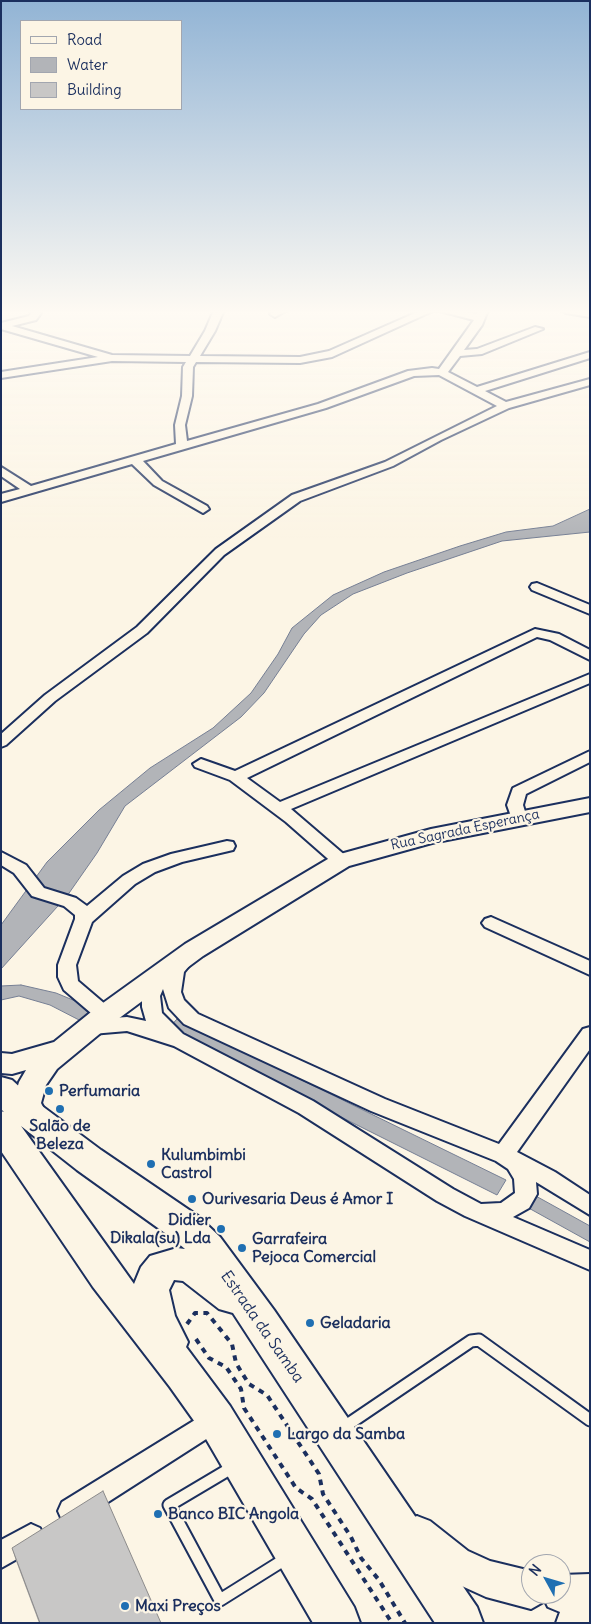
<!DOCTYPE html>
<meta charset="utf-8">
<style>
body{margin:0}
#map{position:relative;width:591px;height:1624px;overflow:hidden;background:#fcf5e5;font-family:Delius,sans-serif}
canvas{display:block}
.frame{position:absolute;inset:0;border:2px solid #1b2f5e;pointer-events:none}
.legend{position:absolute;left:20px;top:20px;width:162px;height:90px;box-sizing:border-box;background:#fcf5e5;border:1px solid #a2a6af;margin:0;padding:6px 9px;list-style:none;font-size:15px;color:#1b2f5e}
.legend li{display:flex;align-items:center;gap:10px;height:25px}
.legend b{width:25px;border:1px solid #a2a6af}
.north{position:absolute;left:521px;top:1554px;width:50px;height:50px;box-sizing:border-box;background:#fcf5e5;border:1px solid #a2a6af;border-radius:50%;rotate:309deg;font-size:14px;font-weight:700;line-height:20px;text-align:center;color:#1b2f5e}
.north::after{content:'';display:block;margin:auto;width:18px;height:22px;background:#1f6fb2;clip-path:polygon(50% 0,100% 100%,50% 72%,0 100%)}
</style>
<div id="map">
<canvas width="591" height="1624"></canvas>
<div class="frame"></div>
<ul class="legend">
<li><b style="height:6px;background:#fcf5e5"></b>Road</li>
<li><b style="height:14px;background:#b2b4b8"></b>Water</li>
<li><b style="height:14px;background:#c8c7c6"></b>Building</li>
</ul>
<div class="north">N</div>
</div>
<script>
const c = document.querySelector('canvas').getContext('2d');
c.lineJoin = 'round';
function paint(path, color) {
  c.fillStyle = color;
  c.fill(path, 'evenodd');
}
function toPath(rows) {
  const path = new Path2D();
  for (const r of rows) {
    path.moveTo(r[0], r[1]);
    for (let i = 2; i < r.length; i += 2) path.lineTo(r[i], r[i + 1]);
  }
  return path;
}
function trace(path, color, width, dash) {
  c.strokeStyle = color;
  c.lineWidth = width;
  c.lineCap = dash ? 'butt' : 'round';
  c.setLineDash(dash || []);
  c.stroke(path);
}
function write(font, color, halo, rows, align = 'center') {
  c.font = font + ' Delius,sans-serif';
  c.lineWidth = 4.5;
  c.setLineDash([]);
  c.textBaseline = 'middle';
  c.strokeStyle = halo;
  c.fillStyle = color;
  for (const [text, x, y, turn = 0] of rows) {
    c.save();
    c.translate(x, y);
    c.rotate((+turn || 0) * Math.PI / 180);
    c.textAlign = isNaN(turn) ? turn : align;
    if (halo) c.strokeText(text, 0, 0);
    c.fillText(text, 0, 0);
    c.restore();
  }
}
const water = toPath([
 [590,509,590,532,502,541,407,573,353,594,321,615,304,634,264,693,241,717,125,806,97,853,67,896,1,969,1,925,47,862,99,810,150,768,213,728,251,693,278,654,292,628,333,595,384,572,460,546,506,532,553,526,590,509],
 [21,985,56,993,97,1010,83,1022,50,1005,19,996,1,1000,1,986,21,985],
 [177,1019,506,1180,497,1195,167,1030,177,1019],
 [534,1195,590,1226,590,1242,525,1206,534,1195]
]);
paint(water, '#b2b4b8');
trace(water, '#767f94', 1);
const lane = toPath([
 [344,1427,471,1341,479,1340,590,1420],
 [233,1467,169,1505,220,1600,287,1558]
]);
const street = toPath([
 [29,310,39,310,41,313,36,320,12,326,112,355,190,356,205,331,214,310,224,310,215,331,200,356,300,357,329,351,422,310,435,310,332,357,300,363,196,362,193,367,192,396,185,425,187,441,318,404,408,371,432,368,439,369,474,320,436,310,456,310,477,314,478,310,488,310,482,325,464,350,477,349,535,327,543,329,482,354,460,356,448,372,477,387,590,352,590,358,485,391,506,402,590,379,590,385,509,408,441,440,393,466,300,501,224,555,147,633,55,701,6,745,1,747,1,734,45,695,137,627,216,549,292,495,385,462,497,406,439,375,414,376,326,408,143,461,162,481,207,506,209,509,203,513,154,485,132,464,1,502,1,494,20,489,1,476,1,467,31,486,176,444,175,425,182,396,183,367,186,362,112,361,1,378,1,372,98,357,1,329,1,323,29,316,31,313,29,310],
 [275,310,287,310,275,317,270,314,275,310],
 [561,310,590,311,590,317,566,313,561,310],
 [537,583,590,605,590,614,532,590,530,587,532,584,537,583],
 [535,629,559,634,590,650,590,660,550,640,537,637,247,778,280,802,590,674,590,683,291,809,347,857,349,861,347,865,335,865,286,822,230,780,195,767,193,764,201,759,235,771,535,629],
 [590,751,590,762,526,794,523,805,527,818,525,822,513,822,507,805,513,788,590,751],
 [227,841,233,842,235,846,233,850,182,862,155,872,135,884,92,922,76,965,78,981,112,1010,115,1015,113,1018,127,1017,146,1021,142,1007,142,996,148,979,156,970,167,969,178,956,184,955,190,956,193,961,184,972,181,992,184,1000,198,1014,385,1099,499,1144,583,1029,590,1027,590,1049,517,1152,555,1172,590,1195,590,1215,536,1182,537,1194,529,1208,513,1217,590,1250,590,1270,465,1216,437,1201,299,1113,174,1046,127,1031,92,1034,85,1032,82,1027,85,1022,98,1019,64,990,58,977,58,965,75,919,75,915,64,906,32,896,14,873,1,865,1,852,26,865,44,888,76,898,87,906,123,876,143,864,171,854,227,841],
 [163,989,169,1008,184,1024,371,1111,496,1161,508,1169,514,1179,515,1193,501,1203,481,1204,453,1189,313,1101,183,1034,162,1013,160,996,163,989],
 [491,917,590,961,590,975,485,927,482,923,485,919,491,917],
 [216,1407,225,1411,228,1419,225,1427,80,1520,71,1524,62,1520,58,1511,62,1502,216,1407],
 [31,1524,40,1528,44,1537,40,1546,1,1568,1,1540,31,1524]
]);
const secondary = toPath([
 [590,798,590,812,432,843,349,866,203,956,114,1022,57,1069,46,1085,41,1103,49,1119,45,1127,35,1130,25,1127,13,1103,19,1082,26,1070,12,1074,1,1073,1,1053,12,1054,54,1042,96,1008,185,944,333,856,431,829,590,798],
 [417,1516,430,1521,468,1551,490,1561,531,1571,531,1594,561,1594,561,1575,590,1574,590,1623,556,1623,560,1612,548,1607,545,1601,531,1609,486,1597,442,1577,404,1547,399,1534,404,1521,417,1516]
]);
const primary = toPath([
 [1,1077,12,1080,34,1100,101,1150,198,1216,220,1237,274,1310,477,1607,483,1623,435,1623,233,1313,219,1309,183,1281,174,1280,169,1290,175,1316,188,1342,186,1347,230,1406,354,1607,360,1623,313,1623,202,1432,170,1387,93,1287,1,1151,1,1111,4,1112,1,1109,1,1077],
 [21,1126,77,1170,172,1238,185,1249,177,1248,150,1256,141,1267,134,1284,21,1126]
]);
trace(lane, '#1b2f5e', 15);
trace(street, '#1b2f5e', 4);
trace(secondary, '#1b2f5e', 4);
trace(primary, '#1b2f5e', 4);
trace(toPath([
 [187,1324,195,1313,207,1313,232,1344,236,1363,242,1373,249,1384,267,1395,319,1474,323,1494,351,1537,361,1558,379,1580,405,1623],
 [196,1339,209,1358,226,1367,241,1389,244,1408,296,1488,312,1499,392,1623]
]), '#1b2f5e', 4, [5.5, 5.5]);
trace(lane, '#fcf5e5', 11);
paint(street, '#fcf5e5');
paint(secondary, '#fcf5e5');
paint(primary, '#fcf5e5');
paint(toPath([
 [12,1548,161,1623,39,1623,16,1561]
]), '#acabaa');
const building = toPath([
 [103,1491,161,1623,40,1623,12,1548,103,1491]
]);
paint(building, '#c8c7c6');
trace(building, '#8c8b8b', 1);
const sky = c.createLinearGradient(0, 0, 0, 538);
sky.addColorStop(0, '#92b4d5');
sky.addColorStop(0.58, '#fefaf3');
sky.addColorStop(1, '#fefaf300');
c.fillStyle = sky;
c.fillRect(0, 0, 591, 538);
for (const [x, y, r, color] of [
 [49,1091,5,"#1f6fb2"],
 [60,1109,5,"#1f6fb2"],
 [151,1164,5,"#1f6fb2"],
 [192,1199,5,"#1f6fb2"],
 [221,1229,5,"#1f6fb2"],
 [242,1248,5,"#1f6fb2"],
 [310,1323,5,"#1f6fb2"],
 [277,1434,5,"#1f6fb2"],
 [158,1514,5,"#1f6fb2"],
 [125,1606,5,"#1f6fb2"]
]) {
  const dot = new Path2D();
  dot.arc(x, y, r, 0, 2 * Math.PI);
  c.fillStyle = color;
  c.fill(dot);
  trace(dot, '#fcf5e5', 2);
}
write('14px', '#1b2f5e', '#fcf5e5', [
 ["Rua Sagrada Esperança",465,830,-12]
]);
write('bold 16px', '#1b2f5e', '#fcf5e5', [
 ["Perfumaria",59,1091],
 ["Salão de",60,1126,"center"],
 ["Beleza",60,1144,"center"],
 ["Kulumbimbi",161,1155],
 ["Castrol",161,1173],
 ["Ourivesaria Deus é Amor I",202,1199],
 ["Didier",211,1220,"right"],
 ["Dikala(su) Lda",211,1238,"right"],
 ["Garrafeira",252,1239],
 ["Pejoca Comercial",252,1257],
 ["Geladaria",320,1323],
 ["Largo da Samba",287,1434],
 ["Banco BIC Angola",168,1514],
 ["Maxi Preços",135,1606]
], 'left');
write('16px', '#1b2f5e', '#fcf5e5', [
 ["Estrada da Samba",262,1327,55]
]);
</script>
